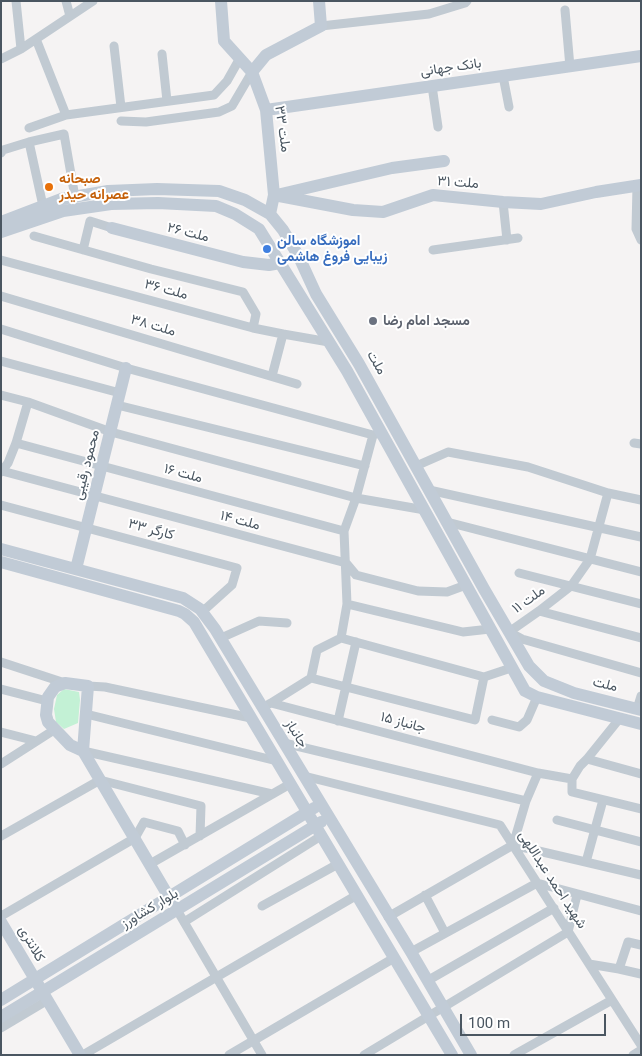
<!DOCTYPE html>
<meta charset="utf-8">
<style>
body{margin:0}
#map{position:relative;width:642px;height:1056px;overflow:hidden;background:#f5f3f3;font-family:Roboto,sans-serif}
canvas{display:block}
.frame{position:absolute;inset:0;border:2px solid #4a5661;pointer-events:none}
.scale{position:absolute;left:460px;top:1014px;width:146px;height:22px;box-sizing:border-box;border:2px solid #4a5661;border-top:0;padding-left:6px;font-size:15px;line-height:18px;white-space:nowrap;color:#4a5661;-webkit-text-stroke:4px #fff;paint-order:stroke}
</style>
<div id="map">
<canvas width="642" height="1056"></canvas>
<div class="frame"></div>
<div class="scale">100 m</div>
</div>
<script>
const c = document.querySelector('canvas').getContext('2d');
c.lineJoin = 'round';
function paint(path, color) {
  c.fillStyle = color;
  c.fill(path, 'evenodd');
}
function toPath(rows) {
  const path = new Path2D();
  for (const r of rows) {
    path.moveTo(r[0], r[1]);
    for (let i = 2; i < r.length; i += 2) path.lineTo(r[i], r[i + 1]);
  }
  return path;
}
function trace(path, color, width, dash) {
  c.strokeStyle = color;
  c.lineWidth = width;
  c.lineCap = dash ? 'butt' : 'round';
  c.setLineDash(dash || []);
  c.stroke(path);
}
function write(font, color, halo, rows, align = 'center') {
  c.font = font + ' Roboto,Vazirmatn,sans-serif';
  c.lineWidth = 4;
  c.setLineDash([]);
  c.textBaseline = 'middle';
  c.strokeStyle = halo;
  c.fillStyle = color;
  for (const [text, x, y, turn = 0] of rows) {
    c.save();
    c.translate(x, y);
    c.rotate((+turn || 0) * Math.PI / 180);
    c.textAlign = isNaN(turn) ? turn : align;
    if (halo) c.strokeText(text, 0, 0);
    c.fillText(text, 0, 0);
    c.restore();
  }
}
paint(toPath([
 [64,689,79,692,80,700,78,723,64,729,56,722,54,709,57,695]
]), '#c3f1d5');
trace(toPath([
 [16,1,21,49],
 [66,1,70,16],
 [565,10,570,67],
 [321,26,429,14,465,3,467,1],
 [36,39,66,115],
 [114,46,121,107],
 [162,54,167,101],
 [1,59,21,49,93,1],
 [503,76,509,107],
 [432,86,438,127],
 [121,121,146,122,219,112,232,106,252,72],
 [29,128,66,115,214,95,227,81,240,58],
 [29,142,43,206],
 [1,153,3,150,29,142,64,134,75,197],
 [637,186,636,229,641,240],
 [503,202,507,240],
 [34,236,151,269,243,292,256,314,253,328],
 [83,250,90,221,112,228],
 [433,250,518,238],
 [1,260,253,328,283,334,272,376],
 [1,296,297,384],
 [1,329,126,368,373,435],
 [283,334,329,342],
 [1,361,120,393],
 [1,395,28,402,111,432,356,498,425,510],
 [117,405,365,466],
 [16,443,344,531],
 [634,443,641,444],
 [416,466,448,452,528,467,608,493,641,500],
 [2,471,346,563,356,575,418,591,447,592,466,585],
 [1,472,8,463,16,443,28,402],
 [429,490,641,537],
 [608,493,590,559,571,586,539,611,509,632,522,639,641,673],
 [1,505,237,568,232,585,202,612],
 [447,522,641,572],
 [519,573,641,604],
 [347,604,463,632,490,629],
 [539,611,641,638],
 [221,638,259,621,287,623],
 [341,638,484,677,511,668],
 [1,662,65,683],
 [311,678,475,720,484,677],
 [88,686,105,687,251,718],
 [1,689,47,701],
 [271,703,311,678,317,650,341,638,347,604,344,531,356,498,373,435,377,434],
 [269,704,271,703,538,773],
 [637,709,641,696],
 [86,714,277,761],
 [492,720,519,727,527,720,537,697],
 [338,721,356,642],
 [1,732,36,741],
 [284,743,526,801],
 [83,751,272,794],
 [587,759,641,774],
 [1,764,54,730],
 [304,776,500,825,641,1045],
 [572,779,572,792,641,809],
 [557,820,641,842],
 [1,836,100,780,201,806,200,836],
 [513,845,526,801,538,773,572,779,580,766,587,759,620,718],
 [513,845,641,875],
 [586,862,603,800],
 [150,864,290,784],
 [425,895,445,933],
 [262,906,338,864],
 [177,910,262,1055],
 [1,916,135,838,144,822,178,831,185,845],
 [388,917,513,845],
 [184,922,321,836],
 [411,952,537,883,641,911],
 [589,964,619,969,628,942,641,945],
 [619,969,641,974],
 [427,981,554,908],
 [1,1028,48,1000],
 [83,1055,357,895],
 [229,1055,394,958],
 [364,1055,568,932,577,895],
 [514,1055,612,1000],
 [633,1055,641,1050]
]), '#c1cad2', 9);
trace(toPath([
 [221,1,224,41,252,72,266,110,274,195,270,214],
 [252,72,266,55,321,26,319,1],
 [266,110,641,56],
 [281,194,392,168,444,161],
 [274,195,353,210,383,212,433,195,503,202,541,204,596,192,641,185],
 [1,222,61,199,108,191,157,189,219,191,245,200,270,214,283,230,299,257,316,294,359,364,484,589,529,666,544,681,574,693,641,710],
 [112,228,243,262,269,265,280,263],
 [1,232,63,211,111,204,158,203,216,206,235,214,259,229,347,371,525,691,537,697,641,724],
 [1,549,183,598,200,609,215,629,411,952,471,1055],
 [1,562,179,611,185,614,194,622,452,1055],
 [76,569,126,368],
 [65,683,88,686,83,751,70,745,48,722,46,715,48,697,55,687,65,683],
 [83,751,173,904],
 [1,922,80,1055],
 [1,1000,314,808],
 [1,1017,321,822]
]), '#c1cbd6', 12);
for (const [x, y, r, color] of [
 [49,187,5,"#e8710a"],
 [267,249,5,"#3f7fe0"],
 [373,321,5,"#6b7280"]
]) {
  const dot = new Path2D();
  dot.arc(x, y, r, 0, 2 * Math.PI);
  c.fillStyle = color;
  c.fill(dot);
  trace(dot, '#fff', 2);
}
write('14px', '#4a5661', '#fff', [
 ["بانک جهانی",451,68,-8],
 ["ملت ۳۳",282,129,82],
 ["ملت ۳۱",458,183,4],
 ["ملت ۲۶",188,233,14],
 ["ملت ۳۶",166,290,15],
 ["ملت ۳۸",153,326,16],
 ["ملت",376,363,60],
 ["محمود رقیبی",87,465,-76],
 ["ملت ۱۶",183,474,15],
 ["ملت ۱۴",240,521,15],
 ["کارگر ۳۳",151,530,15],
 ["ملت ۱۱",529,600,-36],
 ["ملت",605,685,14],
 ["جانباز ۱۵",403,723,15],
 ["جانباز",296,734,58],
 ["شهید احمد عبداللهی",552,880,57],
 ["بلوار کشاورز",150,909,-31],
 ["کلانتری",31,944,60]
]);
write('bold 14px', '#c56008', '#fff', [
 ["صبحانه",59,179],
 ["عصرانه حیدر",59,195]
], 'left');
write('bold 14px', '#366cbe', '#fff', [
 ["اموزشگاه سالن",277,241],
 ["زیبایی فروغ هاشمی",277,257]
], 'left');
write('bold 14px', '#5b616d', '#fff', [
 ["مسجد امام رضا",383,321]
], 'left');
</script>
